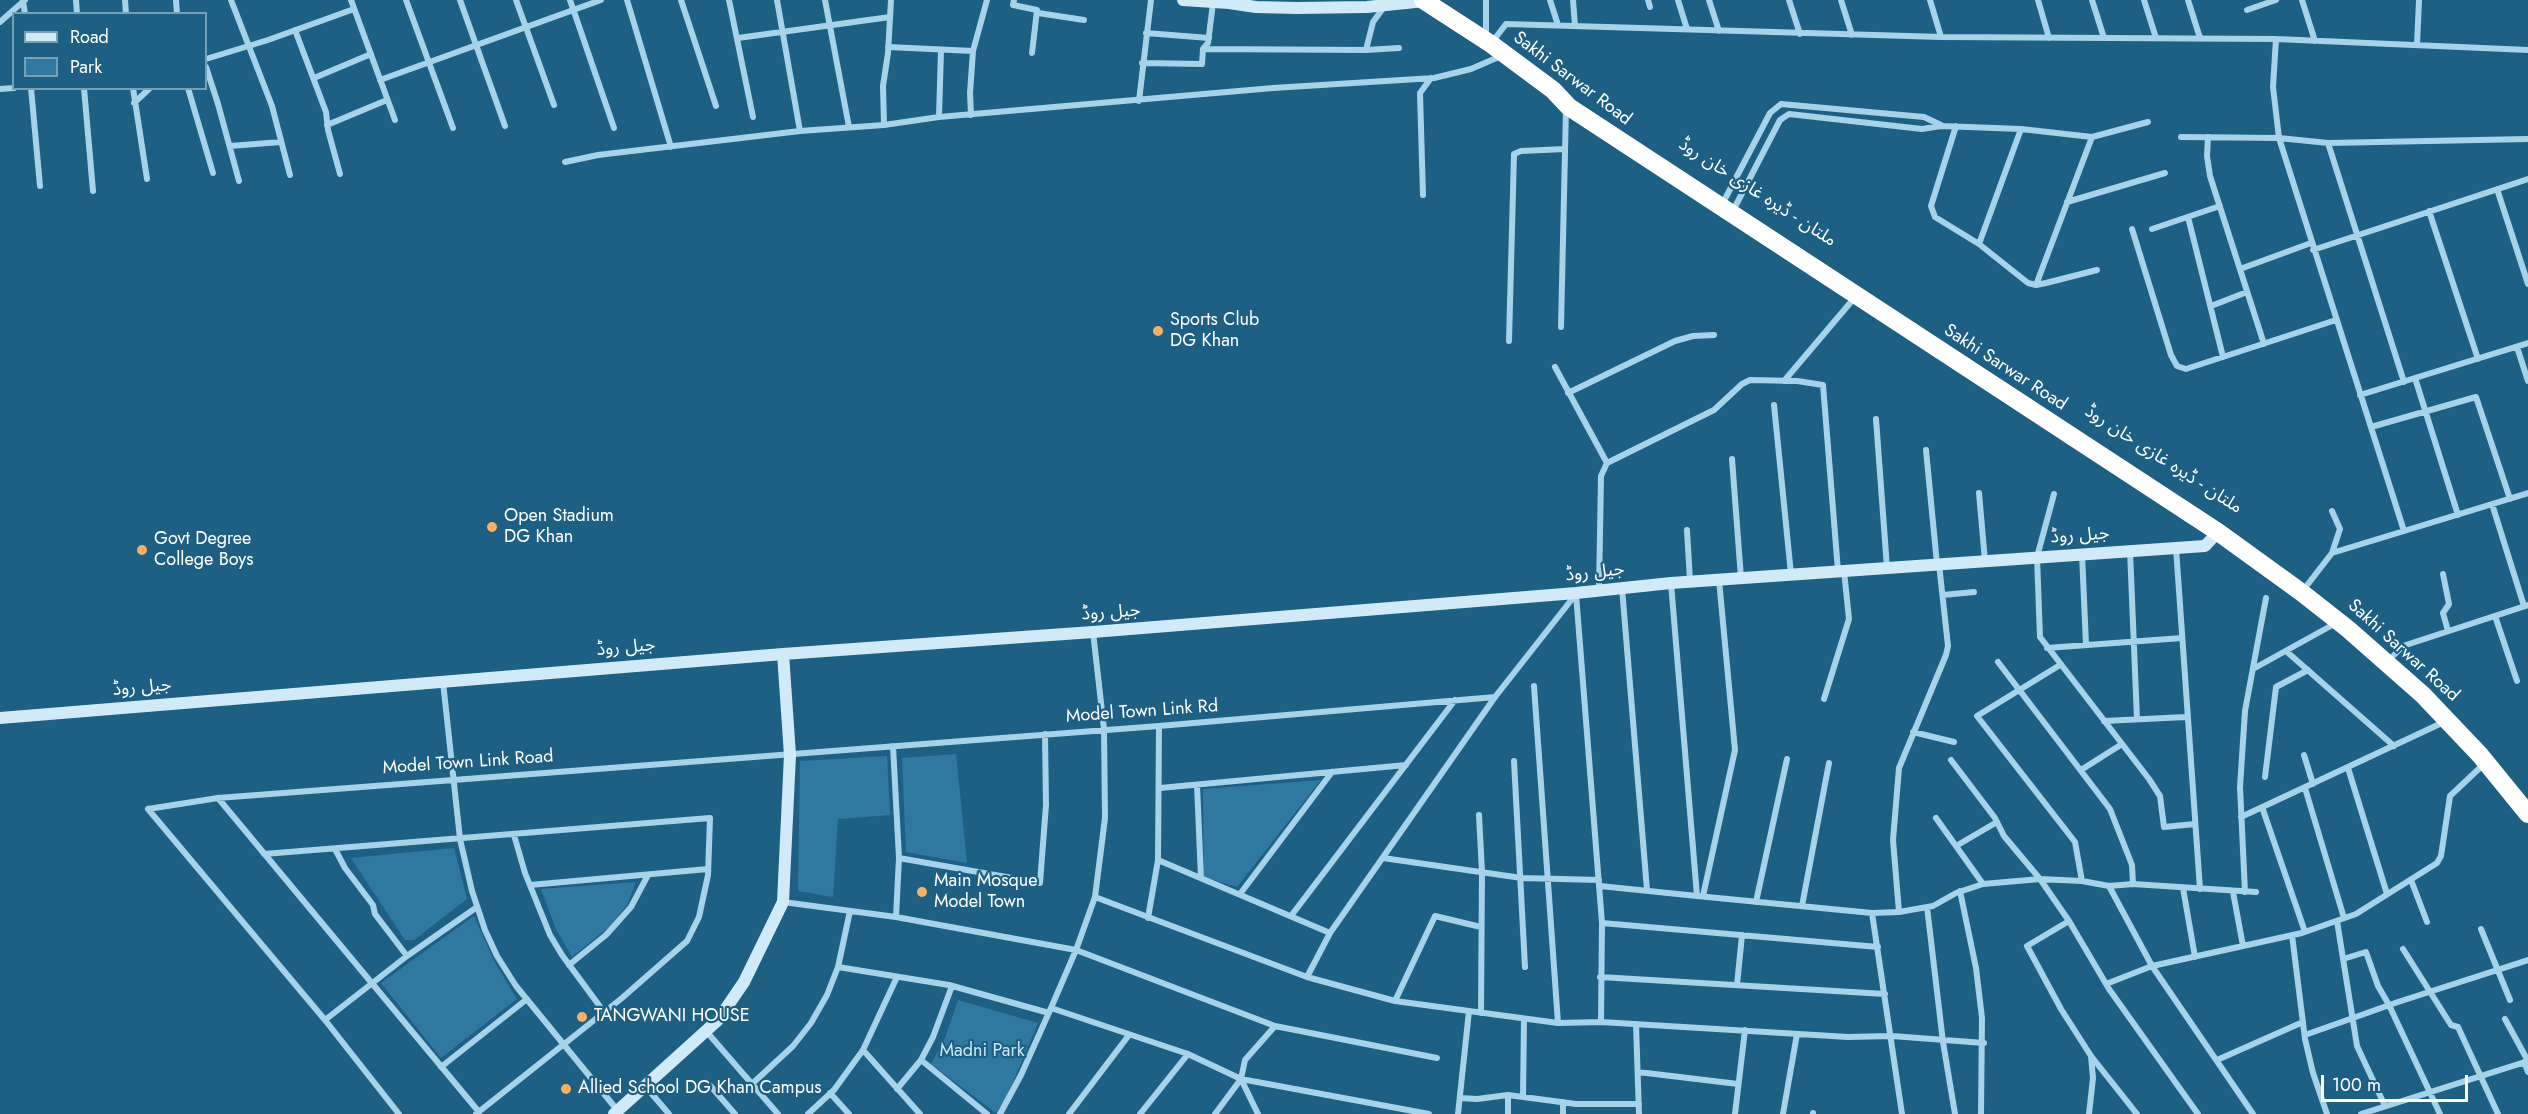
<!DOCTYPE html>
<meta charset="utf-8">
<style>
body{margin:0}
#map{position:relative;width:2528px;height:1114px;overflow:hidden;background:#1e6084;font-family:Jost,sans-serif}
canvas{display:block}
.legend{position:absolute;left:12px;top:12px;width:195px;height:78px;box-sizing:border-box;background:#1e6084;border:2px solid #78a0b5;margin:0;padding:8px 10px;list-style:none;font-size:18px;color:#fff}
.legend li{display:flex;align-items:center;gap:12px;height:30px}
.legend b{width:30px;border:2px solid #78a0b5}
.scale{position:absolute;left:2321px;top:1075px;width:147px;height:27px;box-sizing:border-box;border:3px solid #fff;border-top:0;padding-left:8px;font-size:18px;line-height:21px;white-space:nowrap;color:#fff;-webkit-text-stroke:4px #1e6084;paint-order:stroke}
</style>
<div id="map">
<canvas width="2528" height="1114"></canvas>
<ul class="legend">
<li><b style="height:8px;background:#d1eaf8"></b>Road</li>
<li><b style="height:16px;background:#2f79a1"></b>Park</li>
</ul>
<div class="scale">100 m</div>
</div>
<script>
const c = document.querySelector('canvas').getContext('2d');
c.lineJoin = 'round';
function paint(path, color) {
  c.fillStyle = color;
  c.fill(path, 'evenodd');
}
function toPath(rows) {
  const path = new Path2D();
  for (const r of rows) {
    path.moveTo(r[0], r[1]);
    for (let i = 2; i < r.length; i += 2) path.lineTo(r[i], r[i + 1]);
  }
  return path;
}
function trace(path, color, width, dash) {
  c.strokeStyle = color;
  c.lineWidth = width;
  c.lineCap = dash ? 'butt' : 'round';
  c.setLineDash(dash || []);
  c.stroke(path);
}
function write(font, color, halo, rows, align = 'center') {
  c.font = font + ' Jost,"Noto Sans Arabic",sans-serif';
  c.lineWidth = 4.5;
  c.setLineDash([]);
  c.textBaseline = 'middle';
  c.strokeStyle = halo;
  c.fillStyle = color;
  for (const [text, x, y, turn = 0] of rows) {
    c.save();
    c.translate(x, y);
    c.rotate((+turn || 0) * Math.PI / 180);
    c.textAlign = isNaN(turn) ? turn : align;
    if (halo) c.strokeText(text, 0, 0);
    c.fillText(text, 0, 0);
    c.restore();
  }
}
paint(toPath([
 [956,754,967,863,906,852,902,758],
 [887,756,890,815,838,819,833,897,798,891,800,761],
 [1321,780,1237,887,1204,877,1203,789],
 [454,848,467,899,414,940,405,940,351,858],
 [636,882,627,905,609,927,572,957,556,929,541,889],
 [474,916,494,961,517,999,441,1058,381,983],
 [958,1000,1038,1023,1007,1096,996,1113,931,1064,945,1038]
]), '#2f79a1');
trace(toPath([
 [76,0,77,14],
 [125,0,126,14],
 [176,0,177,14],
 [231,0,272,106,290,175],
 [351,0,395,120],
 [406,0,453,128],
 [460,0,505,126],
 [516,0,554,105],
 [570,0,614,128],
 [627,0,671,147],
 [681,0,716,106],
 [729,0,753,117],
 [777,0,800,131],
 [825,0,849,127],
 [1014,0,1013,5,1037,10,1032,53],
 [1486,0,1486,37],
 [1550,0,1558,25],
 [1573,0,1575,26],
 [1648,0,1650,7],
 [1678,0,1687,29],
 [1709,0,1719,31],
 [1789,0,1800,34],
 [1841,0,1852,35],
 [1930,0,1941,37],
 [2038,0,2049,38],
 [2092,0,2104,38],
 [2144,0,2156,38],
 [2188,0,2200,38],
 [2302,0,2315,41],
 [23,1,25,14],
 [2247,10,2276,0],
 [1038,13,1084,20],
 [0,22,25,0],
 [295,30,326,112,328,130,340,174],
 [1146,33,1209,38],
 [738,38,890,17],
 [2276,39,2273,87,2279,138,2404,531],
 [1493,41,1506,24,1941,37,2276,39,2528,50],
 [2417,45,2419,0],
 [888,47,973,51],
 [1203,49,1366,50,1399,48],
 [1366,50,1373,22,1384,7],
 [206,59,268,40,354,9],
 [1142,63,1202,64,1203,49,1208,43,1213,3],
 [206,67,218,104,239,181],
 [314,78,371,54],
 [380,80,601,0],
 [31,88,40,186],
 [84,88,93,191],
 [133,88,147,179],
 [188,88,213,173],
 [0,89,14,88],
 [1139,101,1151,0],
 [134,103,150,88],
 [971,115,970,93,973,51,987,0],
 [939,117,941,50],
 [327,125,387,100],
 [884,125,883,86,888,53,891,0],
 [1956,126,1931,206,1935,217,1979,244,2028,283,2036,285,2046,283,2097,270],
 [2181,137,2279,138,2328,143,2528,139],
 [2208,137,2207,156,2210,176,2264,344],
 [2328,143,2404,382],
 [230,146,281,142],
 [565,162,598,155,800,131,884,125,939,117,1273,88,1434,78,1471,69,1501,56],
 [2497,189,2528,284],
 [1423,195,1420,93,1431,78],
 [1726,197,1770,113,1781,104,1924,117,1941,125],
 [2067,202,2165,173],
 [1736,205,1780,120,1789,114,1922,129,1941,126,2021,129,2092,137,2148,122],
 [2429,211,2478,359],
 [2188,217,2223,357],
 [2132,229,2171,355,2177,366,2186,369,2336,320],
 [2152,229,2220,206],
 [1979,244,2021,129],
 [2313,250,2528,179],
 [2240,269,2311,243],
 [2036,285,2092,137],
 [2211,306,2247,292],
 [1561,327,1566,108],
 [1509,341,1514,154,1521,151,1565,149],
 [2517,347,2528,381],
 [1555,367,1607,463],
 [2415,378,2458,515],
 [1784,381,1856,296],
 [1568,393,1675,341,1693,336,1714,335],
 [2360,395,2528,343],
 [1774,405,1791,574],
 [1876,419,1887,568],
 [2371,427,2476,397,2510,499],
 [1926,450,1937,564],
 [1732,459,1741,578],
 [1979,493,1985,561],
 [2054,494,2037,557,2040,637,2149,779,2160,796,2164,827,2195,824],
 [2492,504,2524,606],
 [1687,530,1690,581],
 [2176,548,2200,889],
 [2130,551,2137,719],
 [2332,553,2528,493],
 [2082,554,2086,645],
 [2443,574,2449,604,2443,613,2448,631],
 [1671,583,1697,896,1872,913,1899,912,1933,906,1956,893,1983,884,2040,879,2082,881,2109,886,2133,884,2256,892],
 [2308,584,2332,553,2340,529,2332,511],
 [1622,588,1647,890],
 [1599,590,1601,476,1607,463,1714,410,1742,384,1750,380,1797,381,1823,385,1838,571],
 [1576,594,1602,923,1601,1022],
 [1943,595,1974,592],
 [2495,616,2517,681],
 [2047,648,2182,638],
 [2286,651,2394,746],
 [2394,655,2403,646,2528,605],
 [1998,662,2110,809,2132,865,2133,884],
 [2060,665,1977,716,2075,842,2082,881],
 [2253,669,2336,623],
 [443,682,460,839,472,891,485,930,497,956,516,986,618,1111],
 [1534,686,1558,1023],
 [1824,699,1849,619,1844,571],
 [2104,721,2186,717],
 [1913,732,1954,742],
 [893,746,899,858,896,917],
 [2304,755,2313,784],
 [1951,760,1995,818,2004,836,2040,879,2069,921,2109,989,2198,1114],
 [1514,761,1525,967],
 [2348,768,2387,894],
 [2081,770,2122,744],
 [2265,777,2276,687,2308,670],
 [1197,785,1201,878],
 [1160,788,1406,765],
 [2305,788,2344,918],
 [218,798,479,1112],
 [2262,807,2305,932],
 [148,809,218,798,1159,726,1495,697],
 [148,809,325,1020,399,1114],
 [1479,815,1482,872,1481,1013],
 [2241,817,2444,722],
 [1936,818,1983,884],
 [514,835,525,873,550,935,562,955,604,1012],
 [1956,846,1997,822],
 [335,849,345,868,373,905,375,914,407,956],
 [264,854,710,818,708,875,699,917,687,941,622,998,476,1114],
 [899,858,1040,883,1046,805,1045,734],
 [1383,858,1522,878,1599,880],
 [1158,860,1330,933],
 [2411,880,2427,922],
 [530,885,708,869],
 [1600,886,1697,896],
 [2109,886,2152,966,2253,1114],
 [2183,888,2195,957],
 [1960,891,1976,968,1982,1018,1981,1114],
 [2233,892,2243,946],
 [2245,892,2240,787,2245,711,2266,598],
 [1240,894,1332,772],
 [1703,896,1735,750,1719,580],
 [1095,897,1307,977,1330,933,1495,697,1576,594],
 [783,902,896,917,1076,950,1275,1026,1245,1060,1241,1079,1258,1114],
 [1756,902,1787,759],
 [1802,906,1829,763],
 [1927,907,1943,1042,1955,1114],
 [1899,912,1893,840,1899,768,1946,655,1948,646,1939,564],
 [1872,913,1902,1114],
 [1291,916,1455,700],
 [1148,918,1158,860,1159,726],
 [2069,921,2027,946,2061,1009,2091,1056,2137,1114],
 [2337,921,2357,1046,2385,1106],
 [1602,923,1878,947],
 [2481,929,2510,1000],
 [2292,935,2305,1039,2313,1073,2327,1114],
 [2403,949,2451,1025,2458,1027,2498,1114],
 [2343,959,2366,952,2378,986,2389,1005,2440,1114],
 [569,965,606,935,631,907,648,875],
 [838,967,949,985,1049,1013],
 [1307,977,1395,1001,1558,1023,1601,1022,1848,1037,1892,1036,1984,1043],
 [1600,977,1885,994],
 [2106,984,2152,966,2302,933,2356,914,2437,863,2441,856,2450,796,2485,763],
 [1737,985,1742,935],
 [1395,1001,1435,916,1481,927],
 [1051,1008,1188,1054,1241,1079,1429,1114],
 [2505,1019,2528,1061],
 [325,1020,407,956,477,907],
 [1636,1024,1639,1114],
 [1275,1026,1437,1058],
 [706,1031,778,1114],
 [2305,1035,2398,1002,2528,960],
 [863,1050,920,1114],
 [921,1060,987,1114],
 [2217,1060,2303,1022],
 [2524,1062,2528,1072],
 [441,1067,527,999],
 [1638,1072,1738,1084],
 [707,1082,735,1114],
 [752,1084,793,1046,811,1023,827,995,838,967,850,911],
 [645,1086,669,1114],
 [897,1089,921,1060,933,1037,952,986],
 [830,1093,849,1114],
 [1508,1095,1508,1114],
 [1523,1097,1524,1019],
 [1460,1098,1477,1099,1508,1095,1576,1104,1639,1104],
 [808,1114,834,1090,863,1050,897,977],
 [1000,1114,1021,1075,1051,1008,1076,950,1095,897,1105,818,1104,729,1093,632],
 [1069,1114,1129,1035],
 [1140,1114,1188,1054],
 [1215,1114,1241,1079],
 [1458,1114,1469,1011],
 [1563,1114,1563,1102],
 [1735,1114,1745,1030],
 [1783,1114,1797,1034],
 [1813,1114,1813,1113],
 [2089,1114,2093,1078,2091,1056],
 [2361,1114,2528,1061]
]), '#a6d2ea', 6);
trace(toPath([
 [1183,0,1229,3,1256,7,1297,8,1367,7,1425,1],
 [0,718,783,654,1093,632,1576,593,1671,583,2205,546,2218,532],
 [614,1114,718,1020,744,982,783,902,790,755,783,654]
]), '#d1eaf8', 12);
trace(toPath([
 [1423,0,1491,44,1553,90,1569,107,2218,532,2301,592,2348,629,2423,695,2480,755,2528,814]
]), '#fff', 18);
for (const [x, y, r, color] of [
 [1158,331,6,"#f8b065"],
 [492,527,6,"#f8b065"],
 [142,550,6,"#f8b065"],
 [922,892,6,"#f8b065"],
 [582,1017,6,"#f8b065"],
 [566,1089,6,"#f8b065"]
]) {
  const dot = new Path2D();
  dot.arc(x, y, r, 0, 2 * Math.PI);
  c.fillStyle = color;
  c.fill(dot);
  trace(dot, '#1e6084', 2);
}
write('18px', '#fff', '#1e6084', [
 ["Sakhi Sarwar Road",1572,79,37],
 ["ملتان - ڈیرہ غازی خان روڈ",1757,193,33],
 ["Sakhi Sarwar Road",2005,368,33],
 ["ملتان - ڈیرہ غازی خان روڈ",2163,460,33],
 ["جیل روڈ",2080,536,-4],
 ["جیل روڈ",1595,573,-6],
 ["جیل روڈ",1111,613,-4],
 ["جیل روڈ",626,648,-5],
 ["Sakhi Sarwar Road",2403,651,42],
 ["جیل روڈ",142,688,-5],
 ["Model Town Link Rd",1142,712,-4],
 ["Model Town Link Road",468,763,-4]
]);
write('18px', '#fff', '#1e6084', [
 ["Sports Club",1170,321],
 ["DG Khan",1170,342],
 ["Open Stadium",504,517],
 ["DG Khan",504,538],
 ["Govt Degree",154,540],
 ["College Boys",154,561],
 ["Main Mosque",934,882],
 ["Model Town",934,903],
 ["TANGWANI HOUSE",594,1017],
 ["Allied School DG Khan Campus",578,1089]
], 'left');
write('18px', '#cbe8f7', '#1e6084', [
 ["Madni Park",982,1052]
]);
</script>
